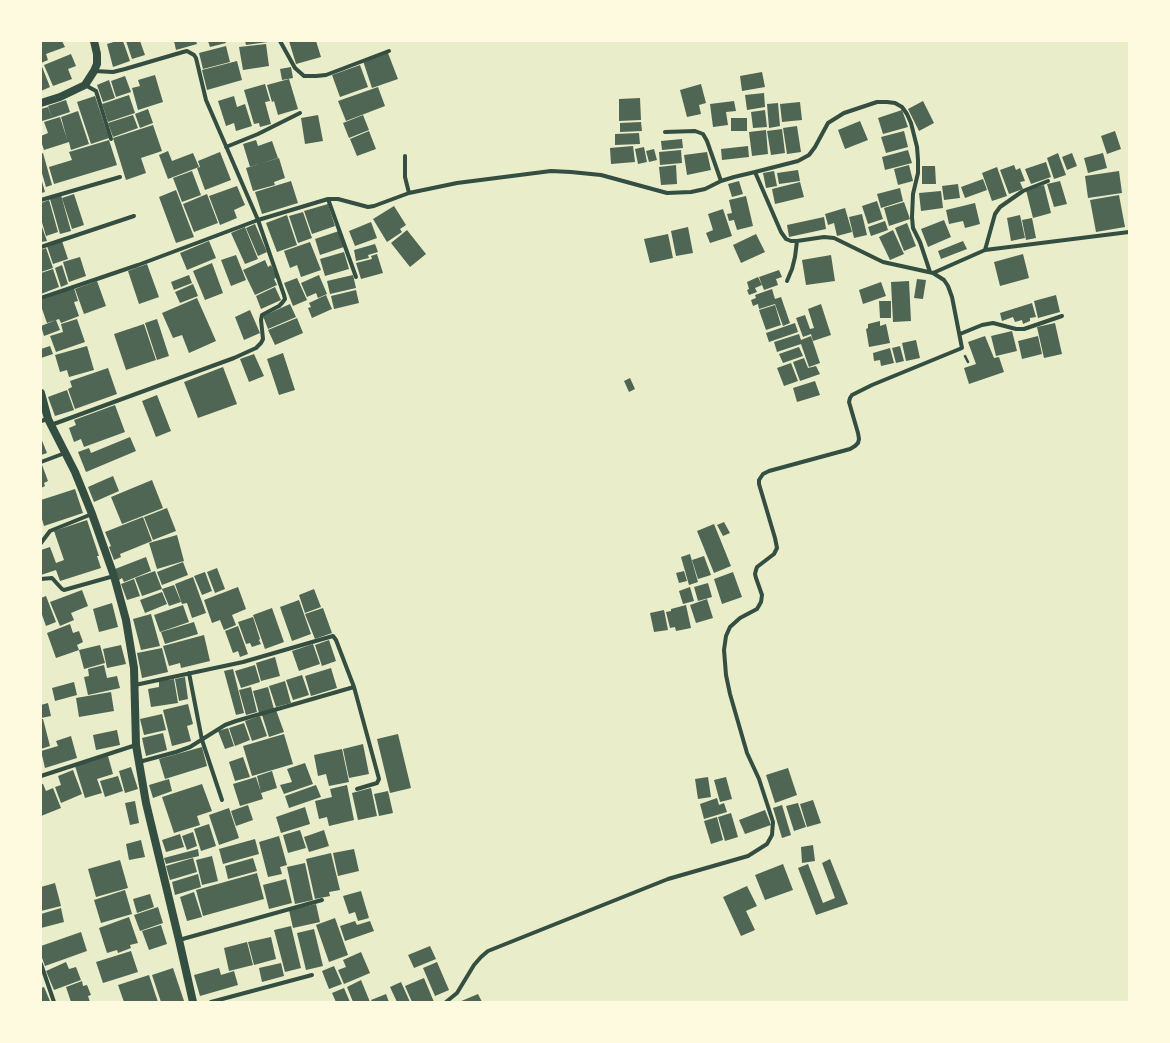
<!DOCTYPE html>
<style>
body{margin:0}
#map{position:relative;width:1170px;height:1043px;overflow:hidden;background:#e9edc9;font-family:Commissioner,sans-serif}
canvas{display:block}
.frame{position:absolute;inset:0;border:42px solid #fefae0;pointer-events:none}
</style>
<div id="map">
<canvas width="1170" height="1043"></canvas>
<div class="frame"></div>
</div>
<script>
const c = document.querySelector('canvas').getContext('2d');
c.lineJoin = 'round';
function paint(path, color) {
  c.fillStyle = color;
  c.fill(path, 'evenodd');
}
function toPath(rows) {
  const path = new Path2D();
  for (const r of rows) {
    path.moveTo(r[0], r[1]);
    for (let i = 2; i < r.length; i += 2) path.lineTo(r[i], r[i + 1]);
  }
  return path;
}
function trace(path, color, width, dash) {
  c.strokeStyle = color;
  c.lineWidth = width;
  c.lineCap = dash ? 'butt' : 'round';
  c.setLineDash(dash || []);
  c.stroke(path);
}
paint(toPath([
 [41,41,62,41,65,47,46,54,48,60,41,63],
 [117,41,123,41,130,61,113,67,107,44],
 [126,41,140,41,145,55,132,59],
 [174,41,196,41,197,44,176,50],
 [208,41,225,41,226,43,210,47],
 [245,41,268,41,268,42,246,45],
 [289,41,316,41,321,57,296,64],
 [266,44,269,66,243,70,239,47],
 [226,46,230,62,203,69,199,53],
 [388,53,398,79,372,88,363,61],
 [71,54,76,66,68,69,72,79,53,86,44,65],
 [237,61,242,80,207,90,202,70],
 [41,64,50,87,41,91],
 [360,65,368,87,340,97,332,75],
 [291,67,293,78,282,80,280,69],
 [762,72,765,87,742,91,740,76],
 [155,75,163,102,138,110,132,88,140,86,138,80],
 [125,76,131,92,116,97,111,81],
 [289,79,298,109,278,115,274,101,272,102,267,85],
 [109,80,115,98,103,102,97,85],
 [265,84,270,101,265,102,271,124,260,127,259,123,254,124,244,90],
 [701,84,706,103,699,105,701,114,687,117,680,90],
 [378,87,385,106,346,121,338,101],
 [764,93,765,107,747,110,745,95],
 [129,95,135,113,108,122,102,104],
 [95,96,109,138,91,144,77,102],
 [234,96,237,107,245,104,252,126,236,131,234,123,226,126,218,101],
 [640,98,641,120,619,121,619,99],
 [66,100,70,112,52,118,48,106],
 [734,101,736,111,726,112,728,125,713,127,710,104],
 [923,101,934,123,919,131,908,109],
 [800,102,802,120,782,122,780,104],
 [778,103,780,126,769,128,767,104],
 [48,107,52,118,42,121,41,117,41,109],
 [148,109,153,123,140,128,135,114],
 [765,110,767,127,753,128,751,112],
 [902,110,908,127,883,134,878,118],
 [78,111,89,144,71,150,69,142,44,150,41,141,41,136,48,133,44,122,60,117,67,139,61,117],
 [133,115,138,128,113,137,108,123],
 [318,115,323,141,305,144,301,118],
 [363,115,369,130,349,138,343,123],
 [731,118,747,118,747,131,731,131],
 [860,121,868,140,845,149,838,130],
 [641,122,642,131,620,132,620,123],
 [153,125,162,151,141,158,146,173,126,180,113,138],
 [797,126,801,152,787,154,783,128],
 [782,129,785,153,771,155,767,131],
 [766,130,768,154,752,156,749,132],
 [369,131,376,149,357,156,350,139],
 [904,131,908,147,886,153,881,137],
 [1115,131,1121,149,1107,154,1101,136],
 [639,133,640,144,615,145,615,134],
 [682,139,683,148,662,150,661,141],
 [109,140,117,165,54,184,49,167,72,160,69,152],
 [256,140,258,146,272,141,278,158,250,167,243,144],
 [633,146,635,162,611,164,610,148],
 [748,146,749,157,722,160,721,149],
 [644,147,647,162,638,164,635,149],
 [654,149,657,160,649,162,646,151],
 [681,150,682,163,660,165,659,152],
 [908,150,912,163,885,170,882,157],
 [168,151,172,161,193,153,199,167,168,179,159,155],
 [220,152,231,180,205,190,197,168,200,167,198,161],
 [707,152,711,170,687,175,684,155],
 [43,153,52,185,46,187,41,170,41,154],
 [1058,153,1066,175,1054,179,1047,158],
 [1072,153,1077,166,1067,170,1062,157],
 [1103,153,1107,168,1088,173,1084,158],
 [279,158,285,178,274,182,275,185,253,191,246,168],
 [1046,162,1051,177,1031,184,1025,169],
 [676,165,677,184,661,185,659,167],
 [909,165,913,181,898,185,894,169],
 [1014,165,1016,170,1020,168,1025,181,1020,182,1023,189,1009,194,1000,170],
 [922,166,935,166,936,184,922,184],
 [997,167,1007,196,992,201,982,173],
 [798,170,800,181,779,184,777,173],
 [192,171,201,195,182,202,173,178],
 [774,171,777,186,766,188,763,173],
 [1119,171,1122,193,1088,198,1085,176],
 [41,178,45,192,41,193],
 [983,179,987,190,965,198,961,187],
 [291,181,298,203,262,214,255,192],
 [739,181,743,194,732,197,728,184],
 [1060,181,1067,204,1054,207,1047,184],
 [800,182,804,197,775,204,772,189],
 [958,184,960,198,944,200,942,186],
 [1044,185,1051,213,1033,218,1026,190],
 [237,186,245,205,234,210,237,218,220,225,209,196],
 [900,188,903,201,881,208,877,194],
 [176,190,194,237,176,243,159,197],
 [941,191,943,208,921,211,919,193],
 [74,194,84,225,72,229,62,198],
 [207,194,218,223,194,232,183,204],
 [61,195,71,231,60,234,50,199],
 [1119,195,1125,227,1096,232,1090,200],
 [746,196,753,226,737,230,734,220,729,221,727,214,732,213,729,200],
 [49,200,58,232,46,236,41,219,41,203],
 [877,201,883,219,868,224,862,206],
 [904,202,910,219,889,226,884,208],
 [975,203,980,224,965,228,963,221,949,224,946,210],
 [328,204,335,226,312,234,304,211],
 [394,206,406,225,400,229,402,232,387,242,373,219],
 [845,208,852,232,837,236,834,223,828,225,825,214],
 [723,209,732,236,710,243,706,233,713,230,708,214],
 [303,212,312,238,298,243,289,216],
 [862,214,867,235,854,238,849,217],
 [287,215,297,245,277,252,266,223],
 [1020,215,1025,238,1011,241,1007,218],
 [824,217,826,229,789,237,787,225],
 [1032,218,1036,238,1026,240,1022,220],
 [944,220,951,237,928,247,921,229],
 [885,221,888,230,871,236,868,227],
 [371,222,377,238,355,246,349,231],
 [907,223,916,246,904,251,895,228],
 [41,224,47,241,41,242],
 [255,224,267,252,258,256,246,228],
 [245,227,258,259,245,264,231,233],
 [688,227,693,253,676,256,671,231],
 [407,230,426,254,410,267,391,243],
 [893,230,904,254,890,260,879,237],
 [339,231,344,247,320,255,315,239],
 [668,234,673,258,650,263,644,239],
 [756,234,765,252,741,263,733,245],
 [62,241,68,259,53,264,47,246],
 [209,241,216,258,187,270,180,253],
 [963,241,967,249,941,259,938,251],
 [310,242,321,270,301,277,297,265,290,268,284,251],
 [375,244,378,252,368,255,369,258,356,261,354,250],
 [46,248,53,268,41,272,41,250],
 [344,252,349,269,325,276,320,259],
 [377,254,383,273,361,279,356,263,372,259,371,256],
 [1023,254,1029,278,1000,286,994,262],
 [236,255,246,280,231,286,221,260],
 [831,255,835,281,806,285,802,260],
 [80,257,86,276,69,282,63,262],
 [265,260,268,267,271,265,277,277,274,279,277,285,255,295,243,270],
 [212,263,223,293,205,300,193,271],
 [147,264,159,297,139,304,128,271],
 [62,265,68,284,61,287,55,268],
 [53,269,59,287,41,294,41,273],
 [779,270,782,277,776,279,778,285,764,290,759,277],
 [189,275,192,283,174,290,171,282],
 [319,275,327,294,318,298,316,293,307,297,301,283],
 [353,275,356,288,330,294,327,281],
 [758,277,762,285,755,288,757,292,749,295,747,290,749,289,747,282],
 [297,278,307,300,293,306,284,283],
 [917,279,926,280,923,299,914,298],
 [97,281,106,306,84,314,75,289],
 [909,281,911,321,893,322,891,282],
 [881,282,886,296,863,304,859,290],
 [193,284,198,296,180,303,175,292],
 [275,287,281,300,261,309,256,296],
 [74,288,78,301,74,302,79,316,61,323,59,319,47,323,41,306,41,300],
 [772,289,775,299,781,297,790,323,783,326,775,304,759,309,758,304,753,306,751,300,756,298,755,295],
 [356,290,359,303,334,309,331,296],
 [326,295,332,309,312,318,308,308,311,307,309,303],
 [1056,295,1060,312,1038,318,1034,301],
 [197,298,216,341,189,353,182,335,173,338,162,313],
 [879,301,891,301,891,318,880,318],
 [1032,303,1036,317,1030,318,1030,321,1023,324,1022,320,1015,322,1013,317,1002,321,1000,313],
 [290,304,296,317,268,329,263,316],
 [821,304,831,335,813,341,811,334,803,337,796,318,805,315,810,329,814,328,808,309],
 [775,305,781,325,766,330,759,310],
 [250,310,260,333,244,340,235,317],
 [297,318,303,333,275,345,268,330],
 [77,319,85,342,56,352,50,336,63,332,61,324],
 [157,319,169,356,157,360,145,323],
 [56,320,60,330,44,336,41,326],
 [880,321,880,326,886,324,890,343,869,347,866,329,868,328,868,324],
 [795,323,798,332,769,342,766,333],
 [1055,323,1062,354,1044,358,1037,327],
 [144,324,156,360,126,370,114,334],
 [1012,331,1017,351,996,356,991,336],
 [799,334,801,340,811,336,820,363,809,367,801,344,777,352,774,342],
 [985,336,994,358,999,357,1004,372,969,384,964,368,976,364,968,342],
 [1038,336,1042,354,1022,359,1018,341],
 [916,340,920,358,906,361,902,343],
 [50,346,53,354,41,358,41,349],
 [87,346,94,370,69,377,67,370,60,372,55,355],
 [900,346,904,361,896,363,892,348],
 [799,347,803,356,783,363,779,354],
 [890,348,894,363,881,366,880,360,874,361,873,353],
 [283,353,295,390,279,395,267,359],
 [254,354,264,376,249,382,240,359],
 [804,358,808,368,816,366,820,374,800,381,793,362],
 [791,363,798,381,784,386,777,368],
 [223,367,237,404,198,418,184,382],
 [108,368,117,394,75,409,68,389,72,387,70,381],
 [630,378,635,389,629,392,624,381],
 [815,381,820,395,797,402,793,388],
 [67,390,74,410,55,416,48,397],
 [157,395,171,431,156,437,142,401],
 [115,405,125,432,84,447,81,439,74,442,69,428,76,425,74,420],
 [130,437,136,451,86,472,78,452,89,448,91,453],
 [41,438,47,453,41,455],
 [41,462,48,481,44,483,45,486,41,488],
 [113,476,119,491,94,502,88,487],
 [152,480,163,508,122,524,111,497],
 [75,489,83,513,44,526,41,516,41,500],
 [167,508,176,531,153,540,144,517],
 [143,517,152,541,120,554,121,557,114,560,109,547,111,546,105,532],
 [87,520,99,556,97,556,101,568,60,581,56,570,41,575,41,550,50,547,56,563,64,560,54,531],
 [724,522,730,533,723,536,717,525],
 [714,524,731,566,714,573,697,531],
 [177,535,184,561,157,569,149,543],
 [690,554,698,582,689,585,681,557],
 [704,556,711,575,698,579,692,560],
 [146,557,151,571,124,582,122,578,119,580,115,569],
 [183,562,188,575,162,585,157,572],
 [217,568,225,589,215,593,207,572],
 [155,571,162,589,142,596,135,578],
 [684,571,687,581,679,583,676,573],
 [205,572,212,591,202,595,194,576],
 [733,572,742,597,722,604,714,579],
 [193,577,206,613,192,618,187,603,182,604,175,584],
 [134,579,140,596,127,600,121,584],
 [708,583,712,597,698,601,694,587],
 [174,585,181,602,169,606,162,589],
 [238,587,246,609,232,615,236,625,224,630,220,620,212,623,204,600],
 [690,587,694,601,683,604,679,591],
 [314,589,321,607,305,613,299,595],
 [82,590,88,606,71,613,74,620,60,626,50,602],
 [162,592,167,604,145,613,140,600],
 [46,596,56,622,46,626,41,612,41,598],
 [707,599,713,618,696,623,690,605],
 [299,600,311,634,292,641,280,607],
 [112,603,118,627,99,632,93,609],
 [183,605,189,622,160,632,154,615],
 [686,605,691,628,676,631,675,627,670,628,666,612,671,611,671,609],
 [272,608,284,642,265,649,253,615],
 [323,608,332,633,315,639,305,614],
 [664,610,668,630,654,632,650,613],
 [151,614,160,646,141,650,133,619],
 [253,617,260,639,259,640,261,644,252,647,250,643,246,644,238,622],
 [194,622,198,634,165,644,161,632],
 [70,624,73,633,79,631,83,642,77,645,79,650,56,658,47,633],
 [238,626,248,654,240,657,238,651,233,653,225,631],
 [204,635,210,661,181,668,180,663,169,666,163,646],
 [329,640,336,661,322,666,315,645],
 [313,644,320,664,299,671,292,651],
 [100,645,105,663,84,669,79,650],
 [121,645,126,664,107,668,103,649],
 [162,648,168,672,142,678,137,653],
 [275,657,280,676,261,681,256,663],
 [104,665,107,678,117,676,120,688,88,695,84,677,89,676,88,669],
 [255,665,260,682,241,688,235,671],
 [331,668,337,688,311,696,305,676],
 [233,669,244,713,236,715,224,671],
 [302,675,309,695,293,700,286,680],
 [185,677,188,699,179,701,175,679],
 [174,679,178,703,151,707,148,689,159,687,159,681],
 [285,681,291,703,276,707,269,686],
 [74,682,77,695,55,701,52,688],
 [251,687,257,712,246,715,239,690],
 [268,687,274,709,259,713,253,691],
 [111,692,114,711,79,717,76,698],
 [48,703,51,716,41,718,41,705],
 [188,704,193,724,187,726,191,741,172,746,163,710],
 [276,710,284,732,269,737,262,715],
 [162,714,166,730,144,735,140,719],
 [260,716,267,736,252,741,245,721],
 [41,719,43,719,50,746,41,749],
 [244,723,250,740,235,746,229,728],
 [228,728,234,746,225,749,218,731],
 [117,730,120,745,96,750,93,735],
 [163,733,167,750,146,756,142,738],
 [284,734,293,764,252,776,243,746],
 [398,734,411,788,390,793,377,739],
 [71,736,77,758,45,768,41,751,58,746,56,741],
 [363,744,369,774,349,778,343,749],
 [202,747,207,766,165,779,159,759],
 [342,749,349,782,329,786,326,774,318,776,314,755],
 [108,756,113,774,97,779,102,793,85,798,75,766],
 [243,757,250,777,235,781,229,762],
 [305,763,313,784,284,794,280,785,292,782,287,769],
 [131,767,138,789,125,793,119,771],
 [788,768,797,795,775,803,766,775],
 [73,770,82,794,61,803,55,787,61,785,58,776],
 [272,771,277,788,261,793,257,776],
 [118,776,123,791,105,797,100,781],
 [256,777,263,799,240,806,233,784],
 [708,777,711,797,698,799,695,779],
 [726,777,732,799,720,802,714,780],
 [169,779,172,791,153,798,149,785],
 [41,784,43,784,46,791,53,788,61,808,41,816],
 [202,784,212,811,197,816,200,825,174,833,162,797],
 [316,785,321,797,289,808,285,796],
 [347,785,354,820,329,826,327,817,319,819,315,801,332,797,330,789],
 [371,788,377,816,358,820,352,793],
 [388,791,393,813,379,816,374,794],
 [717,798,719,805,724,803,727,812,704,819,700,804],
 [813,800,821,823,807,827,800,804],
 [135,801,139,823,130,825,125,803],
 [798,803,806,827,794,831,786,806],
 [248,805,253,820,236,826,231,811],
 [782,805,791,835,782,838,773,808],
 [305,807,310,824,281,833,276,817],
 [229,808,239,838,219,845,209,815],
 [765,810,771,825,745,834,739,820],
 [731,813,738,837,725,841,718,817],
 [717,817,723,840,711,844,704,821],
 [209,824,216,846,201,851,194,829],
 [300,830,306,848,288,853,283,835],
 [324,830,329,846,309,852,304,837],
 [193,832,197,846,187,850,182,836],
 [180,834,184,847,166,852,162,840],
 [279,836,287,865,280,867,282,874,268,877,259,842],
 [255,839,259,854,223,864,219,849],
 [141,840,145,857,129,860,126,844],
 [813,845,815,861,802,863,801,847],
 [198,849,199,856,166,864,164,858],
 [354,849,359,871,338,876,333,853],
 [331,853,340,890,329,892,330,896,315,899,306,859],
 [212,856,218,881,202,885,196,860],
 [193,858,197,872,170,880,166,866],
 [253,858,257,871,228,879,225,866],
 [830,859,848,904,816,915,798,868,808,864,823,903,835,898,822,863],
 [120,860,128,888,96,897,88,869],
 [305,863,313,900,295,904,287,867],
 [783,864,793,890,765,900,755,875],
 [257,873,264,899,203,916,196,890],
 [198,874,201,887,175,895,172,882],
 [286,879,292,903,269,909,263,885],
 [55,883,61,906,41,911,41,887],
 [747,886,757,906,746,911,755,930,741,936,723,897],
 [125,890,132,914,101,923,94,900],
 [361,891,369,918,358,921,355,912,349,914,343,896],
 [194,892,202,917,187,921,180,897],
 [150,894,154,907,137,913,133,899],
 [316,904,320,922,293,928,289,910],
 [158,907,163,923,140,931,134,915],
 [61,908,64,922,41,928,41,914],
 [129,917,138,943,130,945,131,948,118,953,117,950,107,953,99,928],
 [335,918,348,955,329,962,316,925],
 [355,921,357,925,370,921,374,931,345,941,340,926],
 [161,925,167,944,149,950,142,931],
 [291,926,301,968,285,972,274,930],
 [314,929,323,966,306,970,297,933],
 [81,932,87,951,45,966,41,955,41,946],
 [271,937,276,959,254,965,248,942],
 [247,942,253,965,229,971,224,948],
 [430,946,436,959,414,968,408,955],
 [131,951,138,972,103,983,96,962],
 [361,952,370,973,344,984,338,970,346,967,343,960],
 [66,962,69,969,76,967,81,980,54,990,46,971],
 [437,962,449,990,435,996,423,968],
 [281,963,284,976,262,982,259,968],
 [334,966,342,984,329,989,322,971],
 [173,968,184,1001,161,1002,152,975],
 [219,968,221,975,234,971,238,985,200,996,194,975],
 [149,975,158,1002,124,1002,118,985],
 [424,978,434,1002,412,1002,405,986],
 [361,980,370,1002,353,1002,347,987],
 [82,981,83,986,87,985,91,995,88,996,90,1002,71,1002,66,987],
 [401,982,410,1002,397,1002,390,987],
 [44,987,50,1001,48,1002,41,1002,41,988],
 [344,988,350,1002,336,1002,332,993],
 [386,994,389,1002,372,1002,371,1000],
 [478,994,482,1002,459,1002]
]), '#4f6655');
trace(toPath([
 [965,356,968,362]
]), '#344e41', 2.5);
trace(toPath([
 [280,41,295,68,304,76,316,76,326,75,389,51],
 [85,85,96,91,111,139],
 [665,132,695,131,703,134,707,141,721,181],
 [226,147,258,134,300,113],
 [405,156,405,177,409,193],
 [755,172,798,161,809,155,815,147,828,123,844,113,877,102,887,102,895,103,902,107,907,114,911,123,917,147,918,160,918,173,913,194,912,217,913,228,920,242,930,272],
 [328,199,356,277],
 [41,200,120,177],
 [41,247,134,216],
 [985,250,995,214,1000,207,1023,191,1048,181],
 [787,281,792,269,795,257,797,241],
 [41,298,138,265,258,220,328,199,338,199,368,207,374,206,409,193,457,183,551,171,571,172,601,175,667,193,691,192,705,189,721,181,734,177,755,172,781,232,786,239,791,241,797,241,824,237,834,238,883,262,933,273,985,250,1129,232],
 [960,334,982,325,993,323,1016,329,1024,329,1062,316],
 [41,421,48,419],
 [51,425,234,358,256,348,261,343,263,339,261,320,262,315,279,306,282,303,285,299,284,295,258,220,206,100,196,58,194,55,187,51,183,52,125,69,113,72,94,71],
 [41,462,65,453],
 [41,543,50,531,92,514],
 [41,579,52,578,62,589,64,590,114,576],
 [189,673,202,740,222,800],
 [135,685,243,662,333,636,336,640,354,687,379,779,377,783,357,789],
 [139,762,176,752,190,747,225,725,236,721,354,687],
 [41,776,136,745],
 [179,940,322,900],
 [41,964,54,1002],
 [211,1002,312,975],
 [446,1002,457,993,474,965,481,957,488,951,668,879,748,856,767,844,772,835,773,822,759,779,747,753,730,694,726,675,724,650,726,636,730,627,740,618,757,609,761,602,762,595,756,578,755,574,756,570,757,567,774,554,777,548,775,538,759,484,759,480,763,474,769,471,850,449,855,446,858,443,859,439,858,433,849,402,850,398,852,395,872,385,962,348,952,297,948,286,944,280,933,273]
]), '#344e41', 4);
trace(toPath([
 [41,103,60,97,85,85,94,71,97,64,97,54,94,41],
 [41,393,48,419,75,472,92,514,114,576,126,620,134,668,136,745,146,803,179,940,193,1002]
]), '#344e41', 8);
</script>
